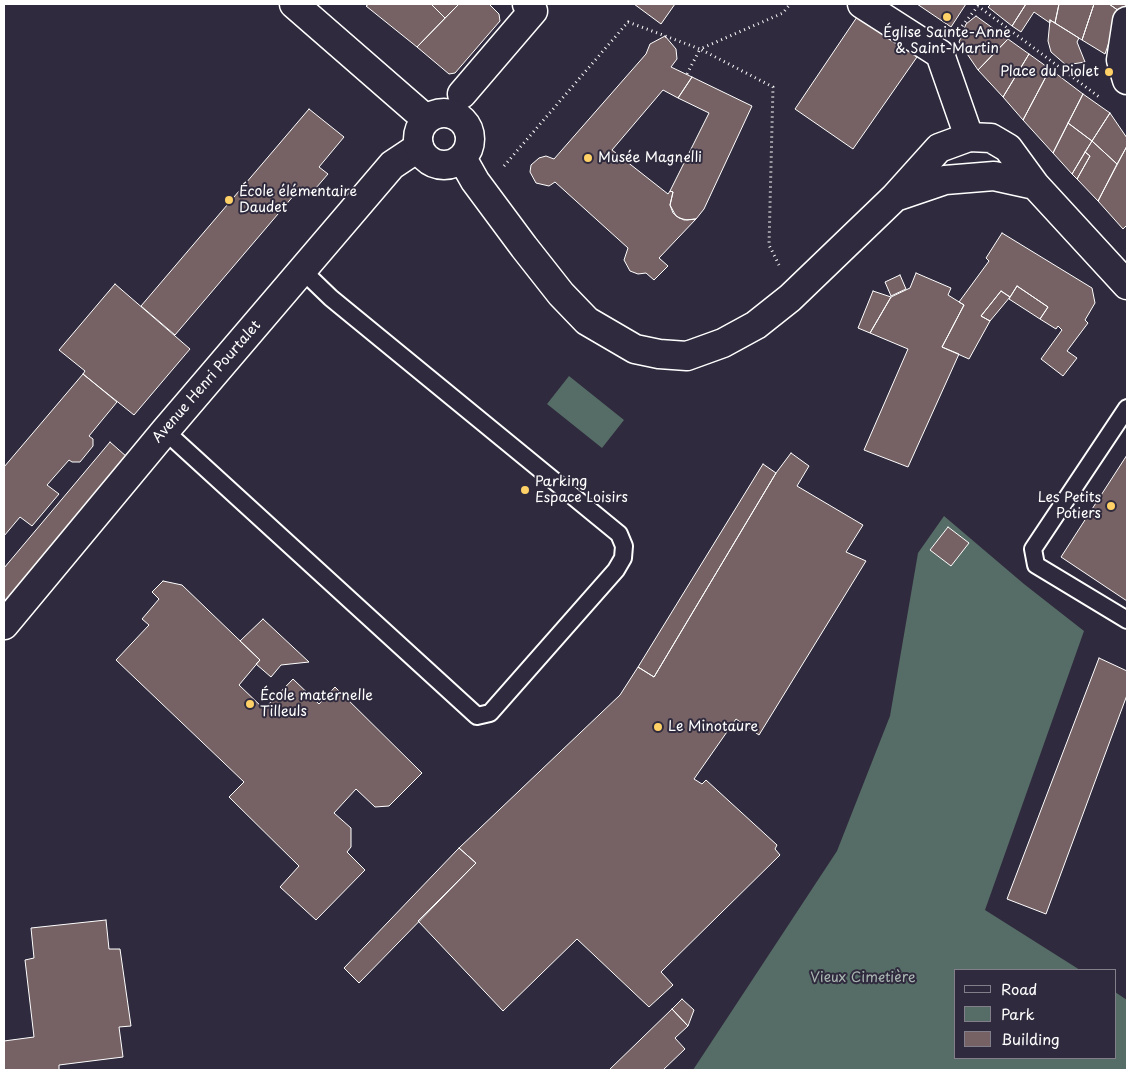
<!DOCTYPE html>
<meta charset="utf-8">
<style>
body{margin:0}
#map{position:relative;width:1131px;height:1074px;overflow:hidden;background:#2f2a3d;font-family:"Playpen Sans",sans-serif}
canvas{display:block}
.frame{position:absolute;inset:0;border:5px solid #fff;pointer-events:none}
.legend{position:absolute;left:954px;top:969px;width:162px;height:90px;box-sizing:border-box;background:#2f2a3d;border:1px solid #827f8b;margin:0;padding:6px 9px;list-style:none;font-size:15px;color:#fff}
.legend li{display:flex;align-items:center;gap:10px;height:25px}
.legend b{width:25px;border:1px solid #827f8b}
</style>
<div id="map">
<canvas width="1131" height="1074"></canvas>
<div class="frame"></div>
<ul class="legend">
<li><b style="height:6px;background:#2f2a3d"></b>Road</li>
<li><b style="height:14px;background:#566c66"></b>Park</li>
<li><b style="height:14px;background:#766264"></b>Building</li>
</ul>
</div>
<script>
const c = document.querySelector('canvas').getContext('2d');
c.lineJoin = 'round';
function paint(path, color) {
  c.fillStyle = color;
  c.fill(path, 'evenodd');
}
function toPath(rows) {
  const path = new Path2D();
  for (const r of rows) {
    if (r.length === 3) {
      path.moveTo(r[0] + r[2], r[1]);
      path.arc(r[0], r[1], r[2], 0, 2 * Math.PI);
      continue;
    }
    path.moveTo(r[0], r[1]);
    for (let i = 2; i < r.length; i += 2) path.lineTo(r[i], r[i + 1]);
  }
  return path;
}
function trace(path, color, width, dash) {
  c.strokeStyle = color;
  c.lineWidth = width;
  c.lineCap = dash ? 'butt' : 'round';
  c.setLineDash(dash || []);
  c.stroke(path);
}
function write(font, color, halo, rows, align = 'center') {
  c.font = font + ' "Playpen Sans",sans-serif';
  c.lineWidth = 4;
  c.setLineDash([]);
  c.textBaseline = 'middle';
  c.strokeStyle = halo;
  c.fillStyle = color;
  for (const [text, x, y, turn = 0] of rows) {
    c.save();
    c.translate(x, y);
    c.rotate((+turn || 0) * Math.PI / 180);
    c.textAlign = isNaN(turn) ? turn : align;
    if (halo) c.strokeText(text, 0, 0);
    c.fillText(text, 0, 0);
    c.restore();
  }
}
paint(toPath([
 [569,376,624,420,602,448,547,404],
 [944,516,1024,584,1084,631,985,910,1080,970,955,970,955,1058,1115,1058,1115,992,1127,1000,1127,1070,693,1070,837,851,890,716,918,553]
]), '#566c66');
const building = toPath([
 [369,4,431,4,445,18,417,47,366,6,369,4],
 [431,4,459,4,445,18,431,4],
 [459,4,489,4,499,14,500,21,455,73,449,74,417,47,459,4],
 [634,4,675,4,661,24,634,4],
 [917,4,966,4,951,27,917,4],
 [991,4,1026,4,1012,26,988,7,991,4],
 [1026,4,1059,4,1055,23,1050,20,1050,23,1034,12,1021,32,1012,26,1026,4],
 [1059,4,1094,4,1082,40,1055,23,1059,4],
 [1094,4,1109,4,1122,13,1116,22,1105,54,1082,40,1094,4],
 [1109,4,1126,4,1122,13,1109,4],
 [976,16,1008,39,978,70,959,42,966,24,976,16],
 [857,17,917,57,853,149,795,109,857,17],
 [1050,20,1079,38,1077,42,1085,62,1066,65,1051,52,1048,41,1050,20],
 [665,36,676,49,677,59,671,67,692,77,678,98,663,90,612,150,668,194,670,191,673,192,670,205,676,216,684,220,696,219,659,258,668,266,654,280,646,273,638,274,630,271,624,260,628,248,555,182,549,186,536,183,530,172,531,165,539,158,546,156,554,159,646,54,650,44,665,36],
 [1008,39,1029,54,1003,97,978,70,1008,39],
 [1029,54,1050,69,1023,120,1003,97,1029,54],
 [1050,69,1083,94,1053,153,1023,120,1050,69],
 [692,77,752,106,704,209,696,219,687,220,679,218,673,213,670,205,673,192,670,191,709,113,678,98,692,77],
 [1083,94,1110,113,1092,141,1068,123,1083,94],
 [309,109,344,137,319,167,328,174,310,195,301,187,175,335,141,306,309,109],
 [1110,113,1127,138,1127,146,1117,164,1092,141,1110,113],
 [1068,123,1092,141,1072,174,1053,153,1068,123],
 [1092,141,1117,164,1098,201,1077,179,1090,156,1085,152,1092,141],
 [1127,146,1127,225,1123,229,1098,201,1127,146],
 [1085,152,1090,156,1077,179,1072,174,1085,152],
 [1002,233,1092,288,1095,303,1085,320,1088,323,1067,351,1077,358,1063,376,1041,359,1062,330,1058,326,1056,329,1040,319,1048,307,1017,286,1010,297,1001,291,981,316,990,321,969,359,942,347,964,305,959,302,989,261,986,258,1002,233],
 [916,273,951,288,948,295,964,305,942,347,959,354,908,467,864,450,908,349,870,333,891,297,910,288,916,273],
 [900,275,906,289,891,296,885,282,900,275],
 [115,284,190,349,134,415,83,374,85,371,59,350,115,284],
 [1017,286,1048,307,1040,319,1009,299,1017,286],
 [873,291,891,297,870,333,858,328,873,291],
 [1001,291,1010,297,990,321,981,316,1001,291],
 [83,374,117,402,89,436,93,439,93,446,80,462,72,462,69,460,47,485,59,494,32,526,20,517,4,536,4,467,83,374],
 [110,442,127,457,4,602,4,568,110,442],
 [791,453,809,466,797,486,863,525,846,552,866,561,759,735,736,719,694,779,702,784,706,780,777,845,775,849,780,855,661,972,673,985,649,1007,577,939,503,1011,418,921,476,863,459,848,620,695,638,667,654,677,776,473,791,453],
 [1127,455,1127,601,1061,557,1127,455],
 [763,464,776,473,654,677,638,667,763,464],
 [948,527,969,543,951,566,930,550,948,527],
 [163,581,182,585,260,660,239,685,264,709,293,679,319,704,335,687,422,773,389,806,375,807,356,789,334,813,351,828,351,847,347,852,365,870,316,920,280,887,299,866,229,797,244,782,116,660,149,625,142,619,159,599,152,592,163,581],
 [263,619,309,662,281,665,271,677,256,664,260,660,240,641,263,619],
 [1099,658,1127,671,1127,695,1046,914,1007,899,1099,658],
 [459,848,476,863,359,983,344,968,459,848],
 [106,920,109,949,120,949,131,1026,119,1027,123,1057,59,1065,59,1070,4,1070,4,1041,34,1037,25,960,34,958,31,928,106,920],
 [682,999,694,1010,688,1026,672,1009,682,999],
 [672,1009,688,1026,675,1038,685,1049,663,1070,609,1070,672,1009]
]);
paint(building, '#766264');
trace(building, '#fff', 1);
const service = toPath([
 [1127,408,1033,549,1036,565,1127,620],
 [165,431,477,716,490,713,616,570,623,558,624,546,619,534,331,298,303,271]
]);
const minor = toPath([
 [862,4,940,54,969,137],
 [1127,21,1121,60,1127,80],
 [462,94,533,11,527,4],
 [4,625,165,431,392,165,419,147]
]);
const secondary = toPath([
 [294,4,426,119],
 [444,139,26],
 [462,158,475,181,524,247,561,294,587,321,635,349,659,354,687,356,723,343,756,325,790,298,894,198,939,148,969,137,991,138,1008,148,1035,185,1127,285],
 [895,197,945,180,994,176,1035,185]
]);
trace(service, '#fff', 20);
trace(minor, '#fff', 31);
trace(secondary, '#fff', 31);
trace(toPath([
 [959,30,978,6,1099,97],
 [687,74,700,49,773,87,769,245,779,265],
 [504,166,628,22,700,49,783,13,790,4]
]), '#fff', 3, [1, 4]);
trace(service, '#2f2a3d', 16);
trace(minor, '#2f2a3d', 28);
trace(secondary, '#2f2a3d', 28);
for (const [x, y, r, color] of [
 [947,17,5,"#ffd166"],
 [1109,72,5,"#ffd166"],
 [588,158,5,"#ffd166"],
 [229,200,5,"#ffd166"],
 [525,490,5,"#ffd166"],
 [1111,506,5,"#ffd166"],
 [250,704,5,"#ffd166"],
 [658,727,5,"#ffd166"]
]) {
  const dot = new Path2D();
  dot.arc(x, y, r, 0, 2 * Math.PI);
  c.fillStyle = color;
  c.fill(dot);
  trace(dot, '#2f2a3d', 2);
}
write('14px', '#fff', '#2f2a3d', [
 ["Église Sainte-Anne",947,33,"center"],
 ["& Saint-Martin",947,49,"center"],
 ["Place du Piolet",1099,72,"right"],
 ["Musée Magnelli",598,158],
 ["École élémentaire",239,192],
 ["Daudet",239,208],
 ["Parking",535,482],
 ["Espace Loisirs",535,498],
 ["Les Petits",1101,498,"right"],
 ["Potiers",1101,514,"right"],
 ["École maternelle",260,696],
 ["Tilleuls",260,712],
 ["Le Minotaure",668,727]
], 'left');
write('14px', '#fff', '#2f2a3d', [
 ["Avenue Henri Pourtalet",207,382,-49]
]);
write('14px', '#aab6b2', '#2f2a3d', [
 ["Vieux Cimetière",863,978]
]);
</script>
